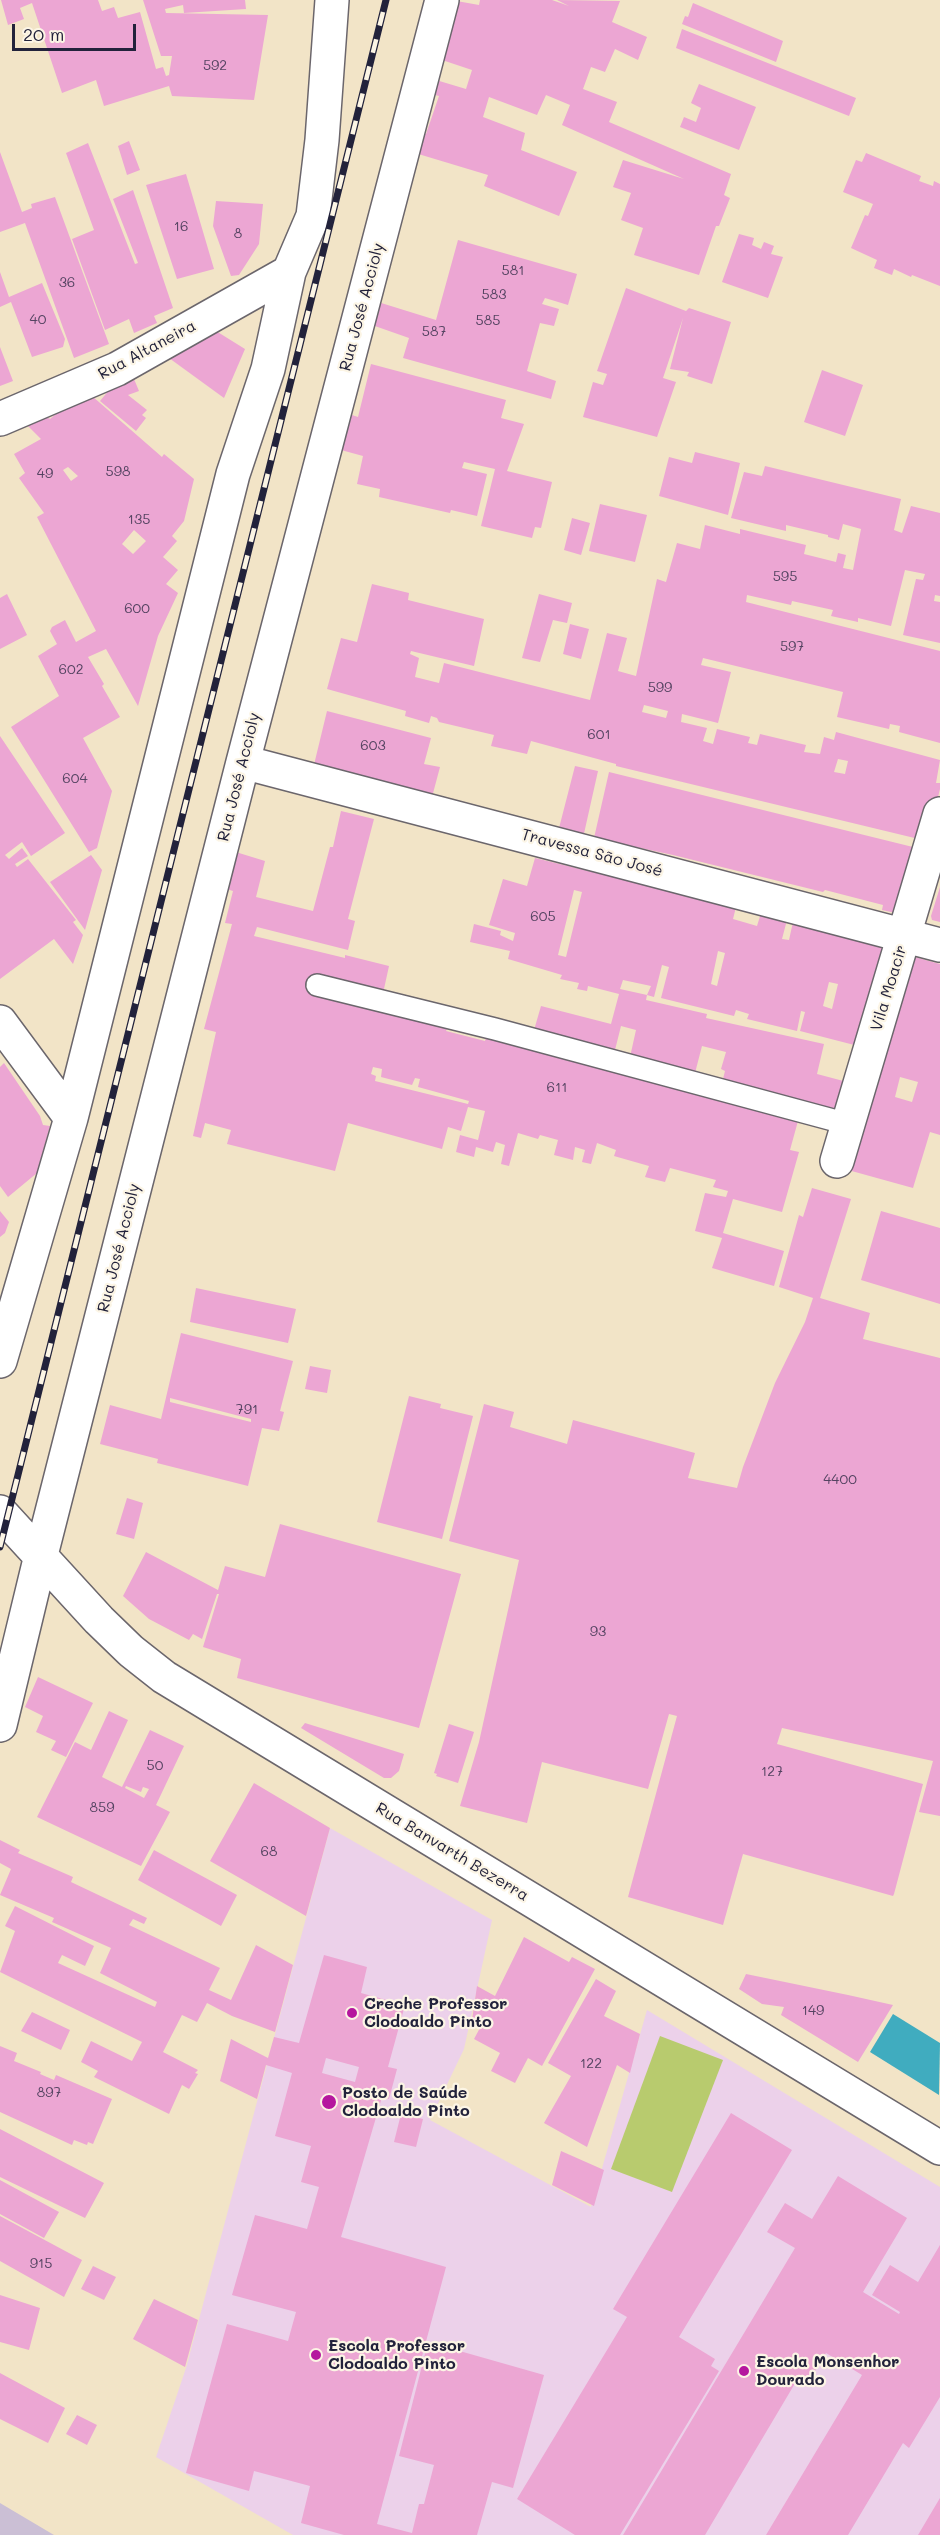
<!DOCTYPE html>
<meta charset="utf-8">
<style>
body{margin:0}
#map{position:relative;width:940px;height:2535px;overflow:hidden;background:#f2e4c7;font-family:Mali,sans-serif}
canvas{display:block}
.scale{position:absolute;left:12px;top:24px;width:124px;height:27px;box-sizing:border-box;border:3px solid #22223b;border-top:0;padding-left:8px;font-size:18px;line-height:21px;white-space:nowrap;color:#22223b;-webkit-text-stroke:4px #fcf5e5;paint-order:stroke}
</style>
<div id="map">
<canvas width="940" height="2535"></canvas>
<div class="scale">20 m</div>
</div>
<script>
const c = document.querySelector('canvas').getContext('2d');
c.lineJoin = 'round';
function paint(path, color) {
  c.fillStyle = color;
  c.fill(path, 'evenodd');
}
function toPath(rows) {
  const path = new Path2D();
  for (const r of rows) {
    path.moveTo(r[0], r[1]);
    for (let i = 2; i < r.length; i += 2) path.lineTo(r[i], r[i + 1]);
  }
  return path;
}
function trace(path, color, width, dash) {
  c.strokeStyle = color;
  c.lineWidth = width;
  c.lineCap = dash ? 'butt' : 'round';
  c.setLineDash(dash || []);
  c.stroke(path);
}
function write(font, color, halo, rows, align = 'center') {
  c.font = font + ' Mali,sans-serif';
  c.lineWidth = 4.5;
  c.setLineDash([]);
  c.textBaseline = 'middle';
  c.strokeStyle = halo;
  c.fillStyle = color;
  for (const [text, x, y, turn = 0] of rows) {
    c.save();
    c.translate(x, y);
    c.rotate((+turn || 0) * Math.PI / 180);
    c.textAlign = isNaN(turn) ? turn : align;
    if (halo) c.strokeText(text, 0, 0);
    c.fillText(text, 0, 0);
    c.restore();
  }
}
paint(toPath([
 [330,1828,492,1920,464,2049,430,2120,591,2207,647,2010,940,2187,940,2535,293,2535,156,2457,186,2368]
]), '#ecd1ea');
paint(toPath([
 [0,2503,54,2535,0,2535]
]), '#cbbfd5');
paint(toPath([
 [660,2036,723,2060,672,2192,611,2169]
]), '#b8cb6e');
paint(toPath([
 [893,2014,940,2043,939,2095,870,2052]
]), '#40acbf');
paint(toPath([
 [1,0,98,0,102,11,114,7,118,18,140,12,156,69,163,67,166,76,169,75,172,56,161,56,143,0,245,0,246,9,184,13,183,5,165,9,166,13,268,15,254,100,172,96,169,86,104,106,96,80,62,93,32,3,20,8,24,19,8,25],
 [451,0,479,5,480,0,552,0,569,6,557,0,620,1,612,22,647,37,638,60,615,49,605,72,591,67,583,89,617,102,609,122,731,174,724,195,730,198,719,226,716,226,699,275,634,255,643,228,621,220,631,193,613,187,623,160,684,179,562,125,570,105,546,95,537,115,489,97,483,117,525,133,521,150,577,172,559,216,484,186,488,175,415,153,420,132,426,134,439,96,431,94,436,80,466,89,472,70,433,57],
 [693,3,783,41,776,62,682,24,685,16,688,17],
 [682,29,856,98,849,116,676,48],
 [699,84,756,107,739,150,680,127,684,117,696,122,701,108,691,103],
 [129,141,140,170,127,175,118,146],
 [88,143,135,264,138,263,113,199,133,190,173,308,154,316,157,323,134,333,129,319,105,330,72,239,94,230,66,153],
 [0,152,22,212,32,208,31,204,55,197,109,344,74,358,25,223,0,232],
 [866,153,921,176,919,181,933,186,934,181,940,184,940,286,912,275,911,277,894,269,892,275,874,268,877,260,851,248,865,215,868,216,873,204,843,192,856,160,862,162],
 [186,174,214,269,177,279,146,185],
 [216,201,263,204,259,244,239,275,231,276,213,226],
 [739,234,754,238,752,245,761,249,764,242,774,246,771,254,783,257,768,298,722,282],
 [458,240,577,274,568,305,545,298,542,304,559,309,554,326,540,323,527,371,556,381,551,399,403,358,409,338,372,325,378,302,436,320],
 [0,272,9,297,42,283,65,339,63,347,32,357,11,302,0,307],
 [626,288,686,311,689,308,731,322,712,384,687,376,689,372,670,369,683,318,663,378,676,382,657,437,583,417,593,382,603,385,607,374,597,371],
 [216,331,245,349,224,398,169,358],
 [0,347,13,381,0,386],
 [371,364,506,400,501,418,524,424,507,471,552,482,541,528,535,527,532,538,481,526,495,469,464,462,462,468,487,474,477,516,451,510,450,513,379,497,380,489,357,484,363,456,341,450,349,414,358,417],
 [822,370,863,385,845,436,804,422],
 [134,379,139,391,128,395,147,410,142,415,146,418,136,431,100,401,110,389],
 [92,396,162,457,164,454,194,479,184,521,172,536,177,541,163,557,178,570,166,584,178,593,158,636,138,706,106,649,88,657,104,684,102,686,120,717,83,738,112,791,97,848,89,852,11,727,59,696,38,656,57,644,50,631,52,627,65,620,76,642,96,631,37,517,44,513,19,478,25,473,14,454,41,439,28,426,47,417,50,419,63,408],
 [68,467,78,476,71,481,63,470],
 [134,530,146,541,133,554,122,544],
 [695,452,740,463,728,515,659,496,669,457,692,463],
 [765,466,901,499,894,530,902,533,911,506,940,513,940,596,935,595,934,601,940,602,940,643,903,635,916,579,923,580,925,574,905,570,891,626,858,618,858,622,831,616,833,610,792,601,791,605,747,595,746,602,940,651,940,743,899,732,900,726,890,724,889,729,837,717,843,692,703,658,701,665,731,672,718,723,682,714,681,722,707,728,703,741,713,744,717,729,750,737,748,743,757,745,760,734,806,745,804,752,820,754,824,737,834,740,836,732,940,760,936,783,940,783,940,789,927,841,616,766,616,764,531,741,527,754,491,746,494,735,439,722,437,718,431,716,429,723,405,716,406,711,327,689,341,638,357,642,372,584,409,593,408,600,484,619,474,666,411,651,410,654,419,658,415,677,439,683,444,663,590,700,607,633,627,638,618,671,636,676,657,579,666,582,677,543,700,549,705,525,740,534,740,529,806,545,804,554,836,562,838,553,846,555,843,568,853,570,861,529,843,524,839,540,828,537,828,535,786,525,786,531,731,518,744,472,762,476],
 [644,705,668,711,666,718,642,712],
 [838,759,848,761,845,774,834,772],
 [600,504,647,515,635,562,589,551],
 [572,518,590,523,581,555,564,550],
 [7,594,27,635,0,649,0,598],
 [539,594,572,603,567,623,553,620,540,662,522,658],
 [570,624,589,629,581,659,563,654],
 [327,711,431,738,424,764,440,767,432,797,312,773],
 [0,736,65,833,31,856,22,842,5,855,9,859,22,848,28,856,15,864,17,867,28,859,76,920,73,922,83,935,73,964,54,939,0,979],
 [575,766,598,771,583,838,558,832],
 [609,772,921,849,904,915,882,910,883,905,825,890,823,892,673,855,594,838],
 [341,811,374,819,348,919,355,921,348,950,257,927,254,936,345,958,345,955,389,966,382,998,449,1024,446,1031,485,1041,488,1031,798,1121,790,1150,799,1152,782,1212,733,1199,723,1233,784,1251,774,1286,712,1268,722,1238,695,1231,705,1193,726,1197,728,1191,713,1187,716,1180,670,1168,665,1182,645,1177,649,1166,614,1156,616,1150,597,1143,591,1164,582,1162,585,1150,575,1147,573,1160,554,1155,558,1140,540,1135,538,1139,518,1133,509,1166,501,1164,505,1145,496,1142,493,1152,476,1147,474,1157,456,1152,460,1135,478,1140,485,1111,468,1107,461,1131,448,1127,442,1149,348,1123,335,1171,227,1144,231,1130,205,1123,201,1138,193,1136,216,1032,204,1029,232,924,225,923,233,891,216,886,226,849,265,861,256,897,313,911,330,847,333,847],
 [373,1067,382,1069,381,1077,412,1085,415,1078,420,1079,418,1087,469,1101,468,1104,375,1081,376,1076,371,1074],
 [91,855,102,870,85,930,50,882],
 [535,858,736,907,733,919,757,926,761,913,787,920,782,939,789,940,793,922,820,931,890,946,862,1047,800,1031,805,1012,801,1011,797,1031,747,1019,749,1014,736,1010,734,1016,661,998,669,967,662,965,654,997,647,995,651,986,623,980,620,989,647,995,646,1000,707,1014,706,1018,824,1044,817,1074,851,1083,842,1115,786,1102,787,1097,723,1079,725,1071,721,1069,726,1052,702,1046,695,1073,630,1057,636,1030,621,1026,613,1058,532,1037,541,1006,611,1024,619,994,588,986,587,991,577,989,579,983,560,979,562,975,508,959,510,951,470,942,474,924,501,931,500,935,513,941,515,933,489,925,503,879,527,886],
 [574,890,582,892,566,957,558,955],
 [718,951,725,953,717,986,711,984],
 [829,982,838,984,832,1009,823,1006],
 [940,887,940,922,932,920,931,916],
 [911,956,940,964,940,1135,930,1132,913,1188,848,1170],
 [900,1077,918,1082,912,1102,895,1097],
 [4,1063,40,1116,43,1125,50,1126,37,1173,8,1197,0,1186,0,1067],
 [812,1188,851,1199,820,1298,870,1313,863,1339,940,1358,940,1816,919,1812,933,1761,782,1728,777,1744,923,1784,894,1894,893,1896,743,1854,723,1925,628,1897,677,1716,669,1714,648,1789,542,1762,527,1823,460,1806,479,1742,519,1560,449,1541,484,1404,514,1412,510,1427,567,1444,573,1420,695,1453,688,1478,737,1488,743,1467,775,1383,805,1322,813,1298,779,1287,799,1215,803,1217],
 [0,1211,9,1222,5,1233,0,1237],
 [881,1211,940,1228,940,1304,861,1280],
 [196,1288,296,1309,288,1343,190,1322],
 [181,1333,293,1361,280,1411,284,1412,279,1431,262,1428,248,1486,157,1463,158,1459,100,1444,110,1405,161,1419],
 [170,1398,251,1419,251,1422,170,1402],
 [310,1366,331,1370,327,1393,305,1389],
 [409,1396,441,1404,440,1408,473,1416,442,1539,377,1522],
 [127,1498,143,1503,134,1539,116,1534],
 [280,1524,461,1574,419,1728,237,1678,241,1659,203,1647,219,1594,217,1594,202,1639,193,1634,189,1640,149,1619,123,1596,146,1552,218,1590,225,1566,265,1577],
 [38,1677,93,1703,66,1757,51,1750,56,1741,36,1732,43,1716,25,1707],
 [109,1711,128,1720,102,1777,122,1787,150,1730,184,1746,156,1805,170,1812,141,1866,37,1817,75,1742,91,1750],
 [126,1786,141,1792,143,1787,149,1789,144,1798,125,1788],
 [305,1723,404,1754,399,1771,391,1778,384,1778,301,1728],
 [449,1724,474,1732,458,1783,436,1776,437,1774,434,1773],
 [254,1783,330,1828,306,1916,210,1861],
 [0,1840,20,1850,18,1853,73,1877,71,1882,147,1918,144,1924,133,1919,129,1925,220,1968,209,1990,231,2000,256,1945,293,1965,275,2032,232,2016,207,2003,197,2022,182,2015,163,2052,198,2070,195,2073,198,2074,189,2089,182,2085,169,2114,94,2077,98,2071,81,2062,91,2041,132,2061,142,2042,0,1972,15,1931,5,1926,15,1906,94,1946,85,1966,62,1955,58,1963,155,2007,157,2002,100,1973,111,1948,52,1922,54,1918,0,1895,11,1869,0,1863],
 [154,1850,237,1895,221,1926,138,1880],
 [524,1937,569,1962,572,1957,595,1969,542,2066,528,2058,515,2083,491,2071,500,2053,474,2039,481,2026,472,2020,477,1986,495,1996],
 [324,1955,367,1967,361,1993,405,2005,388,2067,397,2069,389,2099,382,2097,341,2237,446,2267,377,2524,412,2533,419,2504,424,2504,434,2465,399,2456,428,2342,544,2375,513,2488,492,2482,477,2535,344,2535,301,2523,310,2486,254,2471,249,2491,186,2473,227,2324,288,2341,296,2312,232,2295,255,2215,307,2229,319,2187,301,2182,311,2146,275,2136,292,2073,266,2065,257,2099,220,2081,231,2039,268,2058,274,2037,299,2043],
 [326,2058,359,2067,355,2082,322,2073],
 [746,1974,848,1995,893,2005,858,2062,781,2015,784,2007,762,2004,739,1989],
 [596,1979,616,1991,604,2016,640,2034,630,2073,617,2065,587,2147,544,2123,571,2076,548,2063],
 [32,2012,70,2030,61,2050,21,2031],
 [0,2046,17,2053,14,2061,41,2072,40,2074,54,2080,56,2075,112,2099,93,2144,88,2142,87,2145,74,2140,72,2145,0,2112],
 [731,2113,792,2150,679,2337,715,2359,711,2366,719,2371,620,2535,575,2535,517,2499,627,2317,613,2309],
 [401,2114,423,2119,416,2147,394,2142],
 [0,2129,104,2183,85,2218,0,2177],
 [561,2151,604,2170,594,2206,552,2185],
 [838,2176,907,2218,863,2292,899,2314,900,2312,872,2295,890,2265,918,2282,940,2245,940,2397,909,2448,903,2443,848,2535,766,2535,862,2375,826,2353,806,2386,797,2380,705,2535,623,2535,795,2248,767,2232,785,2203,812,2219],
 [0,2180,59,2212,44,2238,0,2214],
 [0,2216,82,2260,64,2297,0,2261],
 [93,2266,116,2277,104,2300,81,2289],
 [0,2295,40,2308,29,2350,0,2342],
 [154,2299,198,2320,185,2367,133,2339],
 [0,2373,65,2408,48,2443,0,2419],
 [77,2415,97,2425,87,2445,66,2434],
 [940,2498,940,2535,918,2535]
]), '#eca6d3');
const lane = toPath([
 [317,985,495,1029,848,1124]
]);
const street = toPath([
 [0,419,117,369,289,272],
 [243,762,940,945],
 [0,1022,71,1118],
 [837,1161,940,814],
 [0,1361,71,1118,233,474,268,369,289,272,313,216,322,140,332,0],
 [0,1512,99,1620,131,1651,164,1677,940,2148],
 [0,1725,41,1555,243,762,442,0]
]);
trace(lane, '#6b666c', 24);
trace(street, '#6b666c', 36);
trace(lane, '#fff', 21);
trace(street, '#fff', 33);
const rail = toPath([
 [0,1547,386,0]
]);
trace(rail, '#22223b', 7);
trace(rail, '#fcf5e5', 4.5, [14]);
for (const [x, y, r, color] of [
 [352,2013,6,"#b5179e"],
 [329,2102,8,"#b5179e"],
 [316,2355,6,"#b5179e"],
 [744,2371,6,"#b5179e"]
]) {
  const dot = new Path2D();
  dot.arc(x, y, r, 0, 2 * Math.PI);
  c.fillStyle = color;
  c.fill(dot);
  trace(dot, '#fcf5e5', 2);
}
write('14px', '#544361', null, [
 ["592",215,66],
 ["16",181,227],
 ["8",238,234],
 ["581",513,271],
 ["36",67,283],
 ["583",494,295],
 ["40",38,320],
 ["585",488,321],
 ["587",434,332],
 ["598",118,472],
 ["49",45,474],
 ["135",139,520],
 ["595",785,577],
 ["600",137,609],
 ["597",792,647],
 ["602",71,670],
 ["599",660,688],
 ["601",599,735],
 ["603",373,746],
 ["604",75,779],
 ["605",543,917],
 ["611",557,1088],
 ["791",247,1410],
 ["4400",840,1480],
 ["93",598,1632],
 ["50",155,1766],
 ["127",772,1772],
 ["859",102,1808],
 ["68",269,1852],
 ["149",813,2011],
 ["122",591,2064],
 ["897",49,2093],
 ["915",41,2264]
]);
write('16px', '#22223b', '#fcf5e5', [
 ["Rua José Accioly",362,307,-75],
 ["Rua Altaneira",147,350,-28],
 ["Rua José Accioly",239,777,-76],
 ["Travessa São José",592,853,15],
 ["Vila Moacir",889,988,-73],
 ["Rua José Accioly",119,1248,-76],
 ["Rua Banvarth Bezerra",452,1852,31]
]);
write('bold 16px', '#22223b', '#fcf5e5', [
 ["Creche Professor",364,2004],
 ["Clodoaldo Pinto",364,2022],
 ["Posto de Saúde",342,2093],
 ["Clodoaldo Pinto",342,2111],
 ["Escola Professor",328,2346],
 ["Clodoaldo Pinto",328,2364],
 ["Escola Monsenhor",756,2362],
 ["Dourado",756,2380]
], 'left');
</script>
